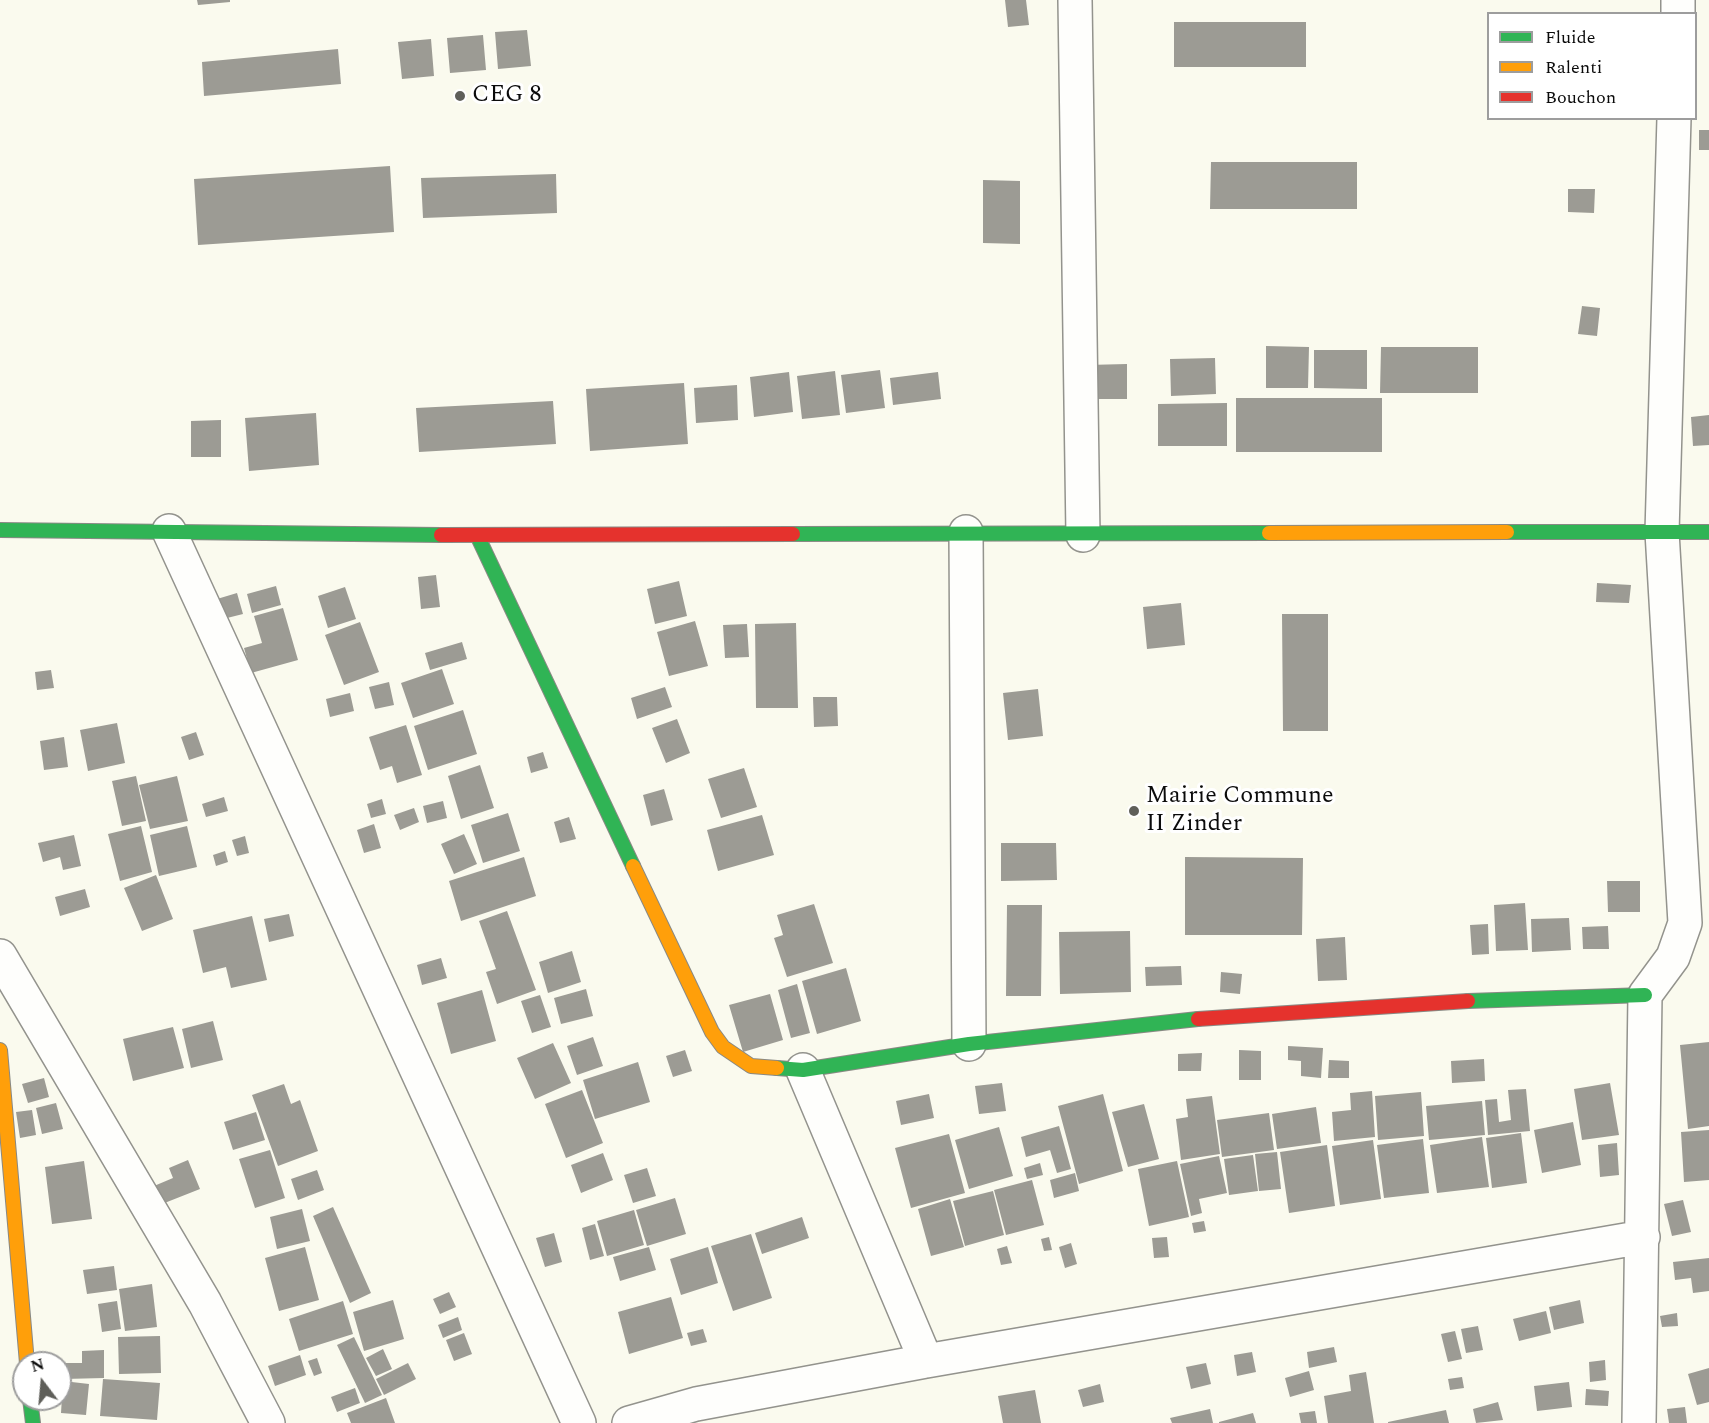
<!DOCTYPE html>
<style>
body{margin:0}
#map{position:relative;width:1709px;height:1423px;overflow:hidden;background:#fafaee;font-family:Spectral,serif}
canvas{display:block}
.legend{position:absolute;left:1487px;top:12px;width:210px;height:108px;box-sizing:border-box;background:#fff;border:2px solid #9d9d9d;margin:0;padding:8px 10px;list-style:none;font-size:18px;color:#0b0b0b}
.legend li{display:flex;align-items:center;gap:12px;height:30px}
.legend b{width:30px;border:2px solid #9d9d9d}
.north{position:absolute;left:12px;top:1351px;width:60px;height:60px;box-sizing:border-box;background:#fff;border:2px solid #9d9d9d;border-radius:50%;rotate:344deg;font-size:16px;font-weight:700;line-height:24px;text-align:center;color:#0b0b0b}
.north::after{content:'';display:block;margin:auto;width:21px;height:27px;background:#5f5f5a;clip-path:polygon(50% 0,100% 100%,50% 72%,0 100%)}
</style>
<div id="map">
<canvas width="1709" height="1423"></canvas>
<ul class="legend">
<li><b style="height:8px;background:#30b455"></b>Fluide</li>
<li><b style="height:8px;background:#ff9f0a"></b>Ralenti</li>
<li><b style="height:8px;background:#e5322d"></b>Bouchon</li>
</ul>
<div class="north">N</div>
</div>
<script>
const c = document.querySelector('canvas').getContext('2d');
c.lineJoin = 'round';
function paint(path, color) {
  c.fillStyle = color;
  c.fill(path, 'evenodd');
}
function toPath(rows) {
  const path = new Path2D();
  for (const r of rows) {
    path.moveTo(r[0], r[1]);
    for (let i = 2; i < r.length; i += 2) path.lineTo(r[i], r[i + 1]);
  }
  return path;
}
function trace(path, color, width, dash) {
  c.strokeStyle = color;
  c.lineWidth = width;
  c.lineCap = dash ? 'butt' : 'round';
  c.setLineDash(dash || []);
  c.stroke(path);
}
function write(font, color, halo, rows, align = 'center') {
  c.font = font + ' Spectral,serif';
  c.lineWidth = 6;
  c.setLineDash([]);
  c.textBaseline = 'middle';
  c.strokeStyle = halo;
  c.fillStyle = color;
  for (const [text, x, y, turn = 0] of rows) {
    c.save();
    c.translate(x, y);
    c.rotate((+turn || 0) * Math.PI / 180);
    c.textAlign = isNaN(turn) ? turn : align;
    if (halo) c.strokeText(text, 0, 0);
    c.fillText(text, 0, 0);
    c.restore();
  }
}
paint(toPath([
 [197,0,230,0,230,2,198,5],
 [1005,0,1026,0,1029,25,1008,27],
 [1174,22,1306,22,1306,67,1174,67],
 [527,30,531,66,498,69,495,32],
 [483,35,486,70,450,73,447,38],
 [431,39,434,76,402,79,398,42],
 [338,49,341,84,204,96,202,62],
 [1699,130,1709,130,1709,150,1699,150],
 [1211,162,1357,162,1357,209,1210,209],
 [390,166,394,232,198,245,194,179],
 [556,174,557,213,423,218,421,178],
 [983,180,1020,181,1020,244,983,243],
 [1568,189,1595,189,1594,213,1568,212],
 [1582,306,1600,308,1597,336,1578,334],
 [1266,346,1309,347,1308,388,1266,388],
 [1381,347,1478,347,1478,393,1380,393],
 [1314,350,1367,350,1367,389,1314,388],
 [1215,358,1216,394,1171,396,1170,359],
 [1127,364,1127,399,1086,399,1087,365],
 [880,370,885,408,846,413,841,375],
 [835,371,840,415,802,419,797,376],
 [789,372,793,412,754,417,750,377],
 [938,372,941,399,893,405,890,378],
 [684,383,688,444,590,451,586,389],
 [737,385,738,420,696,423,694,388],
 [1236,398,1382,398,1382,452,1236,452],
 [553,401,556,444,419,452,416,408],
 [1227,403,1227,446,1158,446,1158,404],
 [316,413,319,465,249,471,245,418],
 [1709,415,1709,445,1693,446,1691,417],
 [221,420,221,457,191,457,191,421],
 [436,575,440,607,421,609,418,577],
 [679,581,687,616,655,624,647,589],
 [1597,583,1631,585,1629,603,1596,602],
 [276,586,281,605,252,613,247,594],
 [345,587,356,619,328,628,318,596],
 [237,593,243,614,223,619,217,599],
 [1181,603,1185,645,1147,649,1143,607],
 [283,608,298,660,251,673,244,648,262,643,254,616],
 [1282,614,1328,614,1328,731,1283,731],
 [695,621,708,666,669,676,657,632],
 [360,622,379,672,344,685,325,635],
 [796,623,798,708,756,708,755,624],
 [747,624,749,657,725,658,723,625],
 [462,642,467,659,430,670,425,653],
 [442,669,454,704,413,718,401,683],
 [51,670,54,688,37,690,35,672],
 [389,682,394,705,375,709,369,687],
 [665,687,672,707,637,719,631,698],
 [1038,689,1043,736,1008,740,1003,693],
 [350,693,354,711,330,717,326,699],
 [813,697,837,697,838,726,814,727],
 [463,710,477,754,428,770,414,726],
 [677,719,690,753,666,763,652,728],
 [117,723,125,763,88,771,80,730],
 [406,725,422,775,397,783,392,766,380,770,369,737],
 [196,732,204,755,189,760,181,737],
 [64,737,68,767,44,770,40,741],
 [543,752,548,768,531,773,527,757],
 [480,765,494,808,461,819,448,776],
 [744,768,757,807,721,818,708,779],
 [136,776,146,821,122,826,112,781],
 [177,776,188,821,150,829,139,785],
 [664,789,673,820,651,826,643,795],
 [224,797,228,811,206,817,202,804],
 [382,799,386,814,371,818,367,804],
 [443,801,447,818,427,823,423,806],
 [414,808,419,822,400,830,394,815],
 [508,813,520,851,483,863,471,825],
 [762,815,774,855,718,871,707,830],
 [569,817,576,839,560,843,554,822],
 [374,824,381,848,364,853,357,830],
 [141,826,152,872,120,881,108,834],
 [187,826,197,867,159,876,150,835],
 [464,834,477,864,454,874,441,844],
 [74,835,81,866,63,870,60,857,43,862,38,843],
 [245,836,249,853,237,856,232,840],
 [1001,843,1056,843,1057,880,1001,881],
 [225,851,228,862,216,866,213,855],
 [524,857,536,896,461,921,449,881],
 [1185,857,1303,858,1302,935,1185,935],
 [156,875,173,919,142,931,124,888],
 [1607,881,1640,881,1640,912,1608,912],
 [85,889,90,907,60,916,55,897],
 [1525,903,1528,950,1496,951,1494,905],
 [814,904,833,963,787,977,774,938,783,935,777,915],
 [1007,905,1042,905,1041,996,1006,996],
 [507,911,536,990,497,1004,486,972,496,969,479,921],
 [289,914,294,936,269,942,264,919],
 [252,916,267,980,231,988,226,967,203,973,193,930],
 [1569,918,1571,950,1532,952,1531,919],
 [1488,924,1489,954,1472,955,1470,925],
 [1608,926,1609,949,1583,949,1582,927],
 [1130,931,1131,992,1060,994,1059,932],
 [1345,937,1347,980,1318,981,1316,939],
 [572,951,581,982,548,993,539,962],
 [441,958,447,978,422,985,417,965],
 [1181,966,1182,985,1146,986,1145,967],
 [846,968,861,1021,817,1034,802,981],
 [1221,972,1242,974,1240,994,1220,992],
 [797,984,810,1033,791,1038,778,990],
 [586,989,593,1016,561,1024,554,998],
 [482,990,496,1041,451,1054,437,1003],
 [770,994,783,1040,743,1052,729,1005],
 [540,995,551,1027,532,1033,521,1001],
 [213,1021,223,1060,191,1068,182,1029],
 [173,1027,184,1068,133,1081,123,1039],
 [593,1037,603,1066,577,1075,567,1046],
 [1709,1042,1709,1126,1688,1129,1680,1045],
 [553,1043,571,1083,535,1099,517,1058],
 [1288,1046,1323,1048,1321,1078,1301,1076,1301,1061,1288,1060],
 [685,1050,692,1071,673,1077,666,1056],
 [1239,1050,1261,1051,1261,1080,1239,1080],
 [1202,1053,1201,1071,1178,1071,1178,1054],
 [1484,1059,1485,1081,1452,1083,1451,1061],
 [1329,1060,1349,1061,1349,1078,1328,1078],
 [638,1062,650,1102,595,1119,583,1080],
 [44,1078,49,1097,28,1103,22,1084],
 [1002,1083,1006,1111,979,1114,975,1086],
 [1610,1083,1619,1135,1582,1140,1574,1089],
 [284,1084,291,1104,300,1100,318,1151,278,1166,252,1095],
 [1526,1089,1530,1131,1488,1135,1485,1100,1497,1099,1499,1122,1511,1120,1508,1090],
 [582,1090,603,1143,566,1158,545,1104],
 [1372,1091,1375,1137,1334,1141,1332,1112,1351,1110,1350,1093],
 [1421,1092,1424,1136,1378,1140,1375,1096],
 [929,1094,934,1118,901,1125,896,1101],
 [1103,1094,1123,1171,1079,1184,1058,1106],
 [1212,1096,1220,1154,1181,1160,1176,1119,1188,1117,1186,1099],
 [1482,1101,1485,1135,1429,1140,1426,1106],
 [56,1103,63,1129,42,1134,36,1108],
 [1144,1104,1159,1159,1128,1167,1112,1112],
 [1316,1107,1321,1143,1277,1149,1272,1114],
 [32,1110,36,1135,20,1138,16,1112],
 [256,1112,265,1140,233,1150,224,1122],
 [1269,1113,1274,1150,1222,1157,1217,1120],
 [1573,1122,1581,1165,1542,1173,1534,1130],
 [1059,1126,1071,1169,1057,1173,1050,1150,1026,1157,1021,1137],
 [999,1127,1013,1176,969,1189,955,1140],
 [1709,1130,1709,1180,1684,1182,1681,1132],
 [1521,1133,1527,1183,1492,1188,1486,1138],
 [949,1134,965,1193,911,1208,895,1148],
 [1482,1137,1489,1187,1437,1193,1430,1145],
 [1423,1139,1429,1193,1384,1198,1377,1145],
 [1373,1140,1381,1199,1340,1205,1332,1146],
 [1617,1143,1619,1175,1600,1177,1598,1145],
 [1327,1145,1335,1206,1289,1213,1280,1152],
 [270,1150,285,1198,255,1208,239,1159],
 [1277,1152,1281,1189,1259,1191,1255,1154],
 [603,1153,613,1180,581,1193,571,1165],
 [1253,1155,1258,1191,1229,1195,1224,1159],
 [1219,1156,1227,1193,1199,1199,1202,1213,1191,1216,1180,1164],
 [188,1160,200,1189,162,1204,154,1186,173,1178,169,1168],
 [84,1161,92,1219,52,1224,45,1167],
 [1177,1161,1189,1217,1149,1226,1138,1169],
 [1040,1163,1043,1175,1027,1179,1024,1168],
 [647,1168,656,1196,633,1203,624,1175],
 [317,1170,324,1190,298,1200,291,1179],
 [1075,1173,1079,1191,1054,1198,1050,1180],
 [1032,1180,1044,1225,1006,1235,994,1190],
 [993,1191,1004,1235,965,1246,953,1201],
 [675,1198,686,1234,647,1246,636,1210],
 [950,1199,964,1247,931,1256,918,1209],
 [1683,1200,1691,1232,1672,1236,1664,1204],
 [333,1207,371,1293,350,1303,313,1216],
 [302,1209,310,1241,277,1249,270,1217],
 [634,1210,644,1245,607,1256,597,1221],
 [802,1217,809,1238,762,1254,755,1233],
 [1204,1221,1206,1231,1194,1233,1192,1223],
 [595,1224,604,1256,590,1260,582,1228],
 [554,1233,562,1262,545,1267,536,1238],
 [751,1234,772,1298,733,1311,711,1246],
 [1049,1237,1052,1250,1044,1251,1041,1239],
 [1167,1237,1169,1257,1154,1258,1152,1238],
 [1071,1243,1077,1264,1065,1268,1059,1247],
 [1007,1246,1012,1263,1001,1265,997,1249],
 [305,1247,319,1300,279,1311,265,1258],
 [649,1247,656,1270,620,1281,613,1257],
 [708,1247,718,1283,681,1295,670,1259],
 [1709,1258,1709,1291,1693,1293,1691,1278,1675,1280,1673,1262],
 [114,1266,117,1290,87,1294,83,1270],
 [152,1284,157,1327,125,1331,119,1289],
 [449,1292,456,1307,440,1314,433,1299],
 [671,1297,683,1338,629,1354,618,1312],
 [393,1300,404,1339,364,1351,353,1312],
 [1580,1300,1584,1323,1554,1330,1549,1307],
 [117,1301,121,1329,102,1332,98,1304],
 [343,1301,353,1334,299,1351,289,1319],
 [1546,1311,1551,1333,1519,1341,1513,1319],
 [1677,1313,1678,1326,1662,1327,1660,1316],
 [458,1317,462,1330,443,1338,438,1325],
 [1478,1326,1483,1350,1466,1353,1461,1329],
 [703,1329,707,1342,691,1346,687,1333],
 [1455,1331,1462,1359,1448,1362,1441,1334],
 [464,1333,472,1354,454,1361,446,1340],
 [160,1336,161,1373,119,1374,118,1337],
 [354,1337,382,1395,365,1403,337,1345],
 [1334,1347,1337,1362,1309,1368,1307,1352],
 [383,1349,392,1369,376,1376,366,1358],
 [104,1350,104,1378,64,1379,63,1363,82,1363,82,1351],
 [1252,1352,1256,1372,1237,1376,1234,1355],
 [300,1355,306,1375,275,1386,268,1366],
 [317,1358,322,1373,314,1376,308,1361],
 [1605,1360,1606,1380,1590,1382,1589,1362],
 [408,1363,416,1379,384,1395,376,1379],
 [1206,1363,1211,1384,1191,1389,1186,1367],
 [1709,1368,1709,1402,1697,1405,1688,1374],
 [1309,1371,1314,1390,1290,1397,1285,1378],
 [1366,1372,1374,1423,1328,1423,1324,1396,1351,1391,1349,1375],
 [1462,1377,1464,1388,1450,1390,1448,1379],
 [103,1379,160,1383,157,1420,100,1416],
 [63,1381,89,1384,86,1415,61,1413],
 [1569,1382,1572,1407,1537,1411,1534,1386],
 [1100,1384,1104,1402,1083,1407,1078,1390],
 [355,1388,360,1403,337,1412,331,1397],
 [1586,1389,1609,1391,1608,1406,1585,1405],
 [1035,1390,1041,1423,1003,1423,998,1396],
 [386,1398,395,1423,351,1423,347,1413],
 [1498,1402,1503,1420,1476,1423,1473,1409],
 [1685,1407,1687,1423,1669,1423,1667,1409],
 [1210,1409,1213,1423,1172,1423,1170,1418],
 [1446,1410,1449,1423,1388,1423,1388,1422],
 [1315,1411,1317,1423,1301,1423,1299,1413],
 [1253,1413,1256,1423,1219,1423,1219,1422]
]), '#9c9b94');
const street = toPath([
 [1075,0,1083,535],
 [1678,14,1678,0],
 [169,531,579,1423],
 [966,532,969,1044],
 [0,956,205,1303,268,1423],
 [803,1070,926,1361],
 [629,1423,696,1404,926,1361,1643,1237],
 [1639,1423,1645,995,1673,957,1685,923,1662,532,1674,118]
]);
const fast = toPath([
 [0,530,441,535],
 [1507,532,1709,532],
 [793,534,1269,533],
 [477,535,633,866],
 [1468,1001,1645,995],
 [777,1068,803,1070,969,1044,1198,1019],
 [30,1399,33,1423]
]);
const slow = toPath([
 [1269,533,1507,532],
 [633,866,712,1032,723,1047,751,1066,777,1068],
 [0,1050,27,1363]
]);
const jam = toPath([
 [441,535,793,534],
 [1198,1019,1468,1001]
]);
trace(street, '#93938d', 36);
trace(fast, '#898984', 16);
trace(slow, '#898984', 16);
trace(jam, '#898984', 16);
trace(street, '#fefefc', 33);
trace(fast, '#30b455', 14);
trace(slow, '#ff9f0a', 14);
trace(jam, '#e5322d', 14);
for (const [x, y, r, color] of [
 [460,96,6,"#5f5f5a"],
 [1134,811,6,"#5f5f5a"]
]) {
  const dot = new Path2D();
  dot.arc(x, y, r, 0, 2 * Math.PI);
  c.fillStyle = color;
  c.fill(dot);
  trace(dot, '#fff', 2);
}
write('24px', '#0b0b0b', '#fff', [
 ["CEG 8",472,96],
 ["Mairie Commune",1146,797],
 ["II Zinder",1146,825]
], 'left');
</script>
